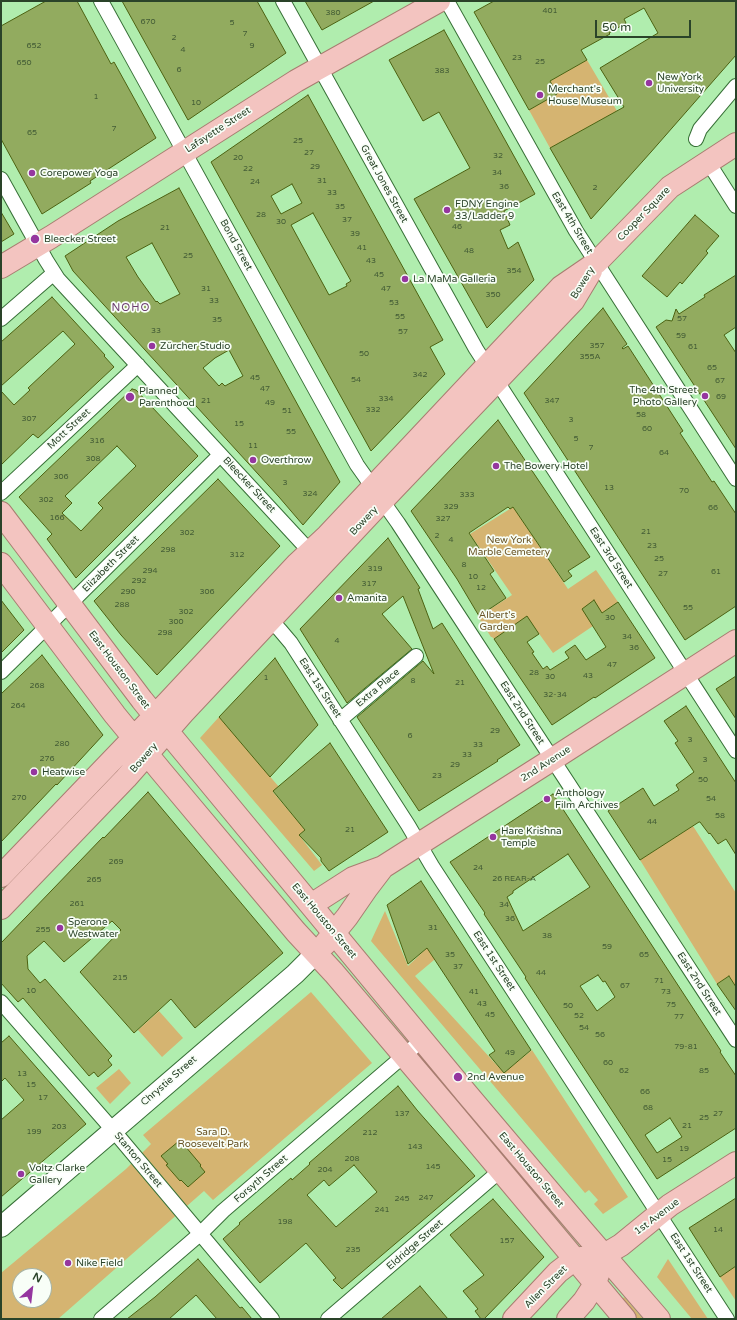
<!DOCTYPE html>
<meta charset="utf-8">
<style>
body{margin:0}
#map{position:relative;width:737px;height:1320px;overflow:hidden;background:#b0edae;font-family:"Varela Round",sans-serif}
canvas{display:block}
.frame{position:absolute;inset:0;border:2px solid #2a4329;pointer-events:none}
.north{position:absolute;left:12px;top:1268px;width:40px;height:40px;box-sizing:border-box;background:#f8fef7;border:1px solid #a6b3a5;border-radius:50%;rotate:28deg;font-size:11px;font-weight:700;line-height:16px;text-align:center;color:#2a4329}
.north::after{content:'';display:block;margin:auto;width:14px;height:18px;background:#95369f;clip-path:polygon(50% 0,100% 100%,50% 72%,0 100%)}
.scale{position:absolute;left:595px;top:20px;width:96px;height:18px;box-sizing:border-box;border:2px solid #2a4329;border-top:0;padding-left:5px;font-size:12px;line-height:14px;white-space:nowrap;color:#2a4329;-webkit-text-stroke:3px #f8fef7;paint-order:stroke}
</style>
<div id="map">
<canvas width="737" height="1320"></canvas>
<div class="frame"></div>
<div class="north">N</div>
<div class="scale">50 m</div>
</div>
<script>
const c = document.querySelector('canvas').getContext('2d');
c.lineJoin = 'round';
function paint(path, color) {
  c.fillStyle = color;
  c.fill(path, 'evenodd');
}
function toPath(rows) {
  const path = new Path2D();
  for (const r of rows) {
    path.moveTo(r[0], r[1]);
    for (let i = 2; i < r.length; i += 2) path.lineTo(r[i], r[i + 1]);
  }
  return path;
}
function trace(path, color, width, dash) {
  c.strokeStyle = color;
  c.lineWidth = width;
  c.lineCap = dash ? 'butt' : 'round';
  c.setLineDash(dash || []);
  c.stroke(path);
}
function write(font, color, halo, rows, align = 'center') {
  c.font = font + ' "Varela Round",sans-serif';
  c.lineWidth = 3.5;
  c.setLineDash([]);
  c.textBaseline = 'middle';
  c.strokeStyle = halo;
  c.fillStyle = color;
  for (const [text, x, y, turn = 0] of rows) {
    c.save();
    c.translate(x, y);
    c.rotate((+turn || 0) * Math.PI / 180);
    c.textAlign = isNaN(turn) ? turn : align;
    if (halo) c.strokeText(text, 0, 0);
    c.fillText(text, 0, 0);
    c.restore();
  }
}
paint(toPath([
 [587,60,617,111,550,148,529,110,557,94,550,81],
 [513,507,568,589,596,570,618,602,590,621,593,626,553,653,527,617,494,639,492,637,491,637,478,617,512,595,470,534],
 [219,717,279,787,273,792,305,830,299,835,322,865,314,871,200,738],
 [693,826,736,893,736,987,729,976,717,984,640,860],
 [385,911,408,966,450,926,459,939,415,976,504,1073,532,1050,628,1197,603,1214,594,1204,598,1200,589,1190,585,1193,371,941],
 [311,992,372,1063,213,1200,204,1191,58,1319,1,1319,1,1273,126,1169,151,1144,143,1135],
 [20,1276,44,1276,44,1300,20,1300],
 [159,1011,183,1038,162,1057,138,1030],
 [119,1069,131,1083,110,1104,96,1088],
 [668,1259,708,1319,692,1319,657,1277],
 [736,1266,736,1301,720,1277],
 [624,1297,643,1319,636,1319,621,1301]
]), '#d5b471');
const building = toPath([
 [46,1,77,1,111,64,114,62,156,138,90,181,91,183,42,214,1,139,1,26,46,1],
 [122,1,257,1,286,53,188,120,122,1],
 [305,1,374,1,322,30,305,1],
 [494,1,736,1,736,55,651,152,591,219,550,148,624,107,600,68,658,33,644,8,624,19,626,23,609,33,610,34,581,50,587,60,550,81,557,94,529,110,474,12,494,1],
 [444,30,535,194,504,211,510,225,500,230,508,249,518,242,534,280,487,328,414,199,470,168,439,112,423,121,389,60,444,30],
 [308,95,443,340,430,347,445,374,371,451,211,162,308,95],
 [292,184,302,203,281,214,271,196,292,184],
 [313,213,351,281,346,284,347,286,329,295,291,225,313,213],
 [179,188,340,482,303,525,279,497,73,271,65,256,118,221,179,188],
 [152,243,180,294,160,304,157,301,156,302,138,277,126,257,152,243],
 [229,350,243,376,225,386,222,383,219,386,203,368,215,358,229,350],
 [1,212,14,234,1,242,1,212],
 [695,215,719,236,706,251,708,253,682,284,680,282,667,297,642,276,695,215],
 [736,275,736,327,724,335,736,353,736,449,656,327,666,320,672,321,676,309,679,314,705,297,704,295,736,275],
 [52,297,105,355,104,356,114,367,38,438,33,434,1,465,1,391,14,405,30,390,28,388,75,344,63,331,1,386,1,342,52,297],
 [603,308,627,344,622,348,623,349,628,346,683,431,680,433,688,445,712,482,714,481,736,514,736,606,685,640,524,393,603,308],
 [132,389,136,390,198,456,76,578,47,539,52,534,19,497,132,389],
 [117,446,136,466,98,503,103,508,81,531,62,513,72,503,65,496,117,446],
 [498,420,590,557,568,571,572,576,564,582,513,507,510,509,508,507,469,533,494,571,490,574,506,598,479,616,457,579,411,511,498,420],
 [218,479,280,546,157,675,121,635,94,601,218,479],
 [388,538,420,588,418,589,433,629,442,623,520,745,497,760,498,761,419,811,357,717,423,661,434,674,403,596,382,614,412,649,347,703,300,629,388,538],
 [1,600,24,630,1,653,1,600],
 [594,600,602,613,618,602,655,658,595,698,594,697,552,725,494,639,527,616,539,634,527,642,534,652,532,653,543,669,547,666,550,670,569,658,565,652,575,645,586,660,606,647,582,609,594,600],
 [42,655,103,735,57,785,56,784,1,842,1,694,42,655],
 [275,658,318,725,270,777,219,717,275,658],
 [736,676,736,719,716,689,736,676],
 [686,706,736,783,736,855,726,839,718,844,710,833,709,834,700,822,699,822,640,860,608,811,643,788,654,806,679,790,676,785,694,772,675,743,678,741,664,721,686,706],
 [330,743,388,832,329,871,321,861,321,858,299,835,305,830,273,791,330,743],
 [148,792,283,953,195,1028,171,999,134,1033,80,972,121,930,112,921,64,962,44,941,27,956,28,969,40,983,45,979,112,1056,108,1060,112,1065,98,1077,94,1072,89,1076,23,998,18,1002,1,983,1,943,103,837,104,838,148,792],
 [553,794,721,1051,720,1052,736,1076,736,1128,657,1179,525,978,526,977,484,914,485,913,450,862,553,794],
 [568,854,590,887,523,931,507,897,513,893,513,891,568,854],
 [598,975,603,982,605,981,615,997,597,1011,580,986,598,975],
 [670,1118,682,1137,657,1153,645,1135,670,1118],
 [421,881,531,1050,504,1073,489,1055,495,1051,427,948,408,964,387,905,421,881],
 [729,976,736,987,736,1011,717,984,729,976],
 [9,1036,86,1124,1,1197,1,1120,24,1100,5,1078,1,1082,1,1043,9,1036],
 [398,1086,417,1110,475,1176,342,1289,333,1280,336,1278,306,1243,260,1283,223,1239,240,1224,239,1223,291,1178,292,1180,310,1164,309,1163,398,1086],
 [354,1165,377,1192,336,1227,307,1195,324,1180,329,1186,354,1165],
 [179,1141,184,1147,185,1146,201,1165,200,1166,205,1172,188,1187,181,1180,180,1181,166,1165,168,1164,161,1156,179,1141],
 [736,1198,736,1266,720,1277,689,1228,736,1198],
 [493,1199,544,1257,484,1319,481,1319,475,1311,478,1309,463,1291,484,1275,450,1235,493,1199],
 [198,1259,240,1308,242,1307,252,1319,217,1319,196,1295,169,1319,127,1319,155,1297,198,1259],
 [420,1286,448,1319,381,1319,420,1286]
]);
paint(building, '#92ab5f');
trace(building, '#4c6111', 1);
const street = toPath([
 [101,1,357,465,398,523,736,1040],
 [283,1,476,349,736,751],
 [447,1,576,231,736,479],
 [696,139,700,129,736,86],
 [708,162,736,206],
 [1,179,46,260,58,279,315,557],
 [1,319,54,273],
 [1,493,138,365],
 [265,614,280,630,291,643,408,825,432,866,727,1319],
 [1,672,220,455],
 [340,720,416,656],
 [1,1002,113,1130,272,1319],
 [101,1319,200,1234,223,1211,422,1040],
 [328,1319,501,1170]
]);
const secondary = toPath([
 [1,1227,295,974,316,953]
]);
const primary = toPath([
 [1,267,51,237,296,81,439,1],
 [1,513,142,700,167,731,467,1094,583,1231,659,1319],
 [1,564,115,715,161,771,296,932,334,973,450,1110,625,1319],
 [1,876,168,702,297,564,327,536,561,287,596,263,670,187,736,144],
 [311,905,353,878,383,867],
 [1,908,126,778,183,713,382,501,573,301,591,271],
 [325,944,347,917,367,888,383,867,553,759,736,641],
 [514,1319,558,1272,575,1259,589,1257],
 [568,1319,584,1301,595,1284,604,1255,621,1245,670,1205,736,1163]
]);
trace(street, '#377037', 16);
trace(secondary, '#377037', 22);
trace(primary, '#a77d70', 24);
trace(street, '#fff', 14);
trace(secondary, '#fff', 20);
trace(primary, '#f3c4c0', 22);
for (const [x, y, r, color] of [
 [649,83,4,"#95369f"],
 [540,95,4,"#95369f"],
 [32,173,4,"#95369f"],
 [447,210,4,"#95369f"],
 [35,239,5,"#95369f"],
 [405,279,4,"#95369f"],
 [152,346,4,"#95369f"],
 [705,396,4,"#95369f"],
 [130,397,5,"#95369f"],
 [253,460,4,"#95369f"],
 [496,466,4,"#95369f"],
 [339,598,4,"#95369f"],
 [34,772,4,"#95369f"],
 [547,799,4,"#95369f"],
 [493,837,4,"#95369f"],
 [60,928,4,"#95369f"],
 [458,1077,5,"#95369f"],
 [21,1174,4,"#95369f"],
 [68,1263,4,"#95369f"]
]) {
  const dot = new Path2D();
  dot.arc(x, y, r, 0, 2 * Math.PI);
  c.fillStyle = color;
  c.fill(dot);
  trace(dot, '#f8fef7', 1.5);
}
write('8px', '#445d36', null, [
 ["401",550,11],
 ["380",333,13],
 ["670",148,22],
 ["5",232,23],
 ["7",245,34],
 ["2",174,38],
 ["652",34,46],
 ["9",252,46],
 ["4",183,50],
 ["23",517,58],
 ["25",540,62],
 ["650",24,63],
 ["6",179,70],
 ["383",442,71],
 ["1",96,97],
 ["10",196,103],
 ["7",114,129],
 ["65",32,133],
 ["25",298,141],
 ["27",309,153],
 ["32",498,156],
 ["20",238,158],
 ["29",315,167],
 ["22",248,169],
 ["34",497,173],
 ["31",322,181],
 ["24",255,182],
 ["36",504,187],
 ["2",595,188],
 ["33",332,193],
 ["35",340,207],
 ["28",261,215],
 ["37",347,220],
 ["30",281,222],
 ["46",457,227],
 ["21",165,228],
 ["39",355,234],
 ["41",362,248],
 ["48",469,251],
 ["25",188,256],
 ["43",371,261],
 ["354",514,271],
 ["45",379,275],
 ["31",206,289],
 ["47",386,289],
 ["350",493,295],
 ["33",214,301],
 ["53",394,303],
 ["55",400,317],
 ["57",682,319],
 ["35",217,320],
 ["33",156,331],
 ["57",403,332],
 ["59",681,336],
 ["357",597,346],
 ["61",693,347],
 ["50",364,354],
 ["355A",590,357],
 ["65",712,368],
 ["342",420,375],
 ["45",255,378],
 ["54",356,380],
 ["67",720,381],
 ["47",265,389],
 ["69",721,397],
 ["334",386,399],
 ["21",206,401],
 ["347",552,401],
 ["49",270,403],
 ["332",373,410],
 ["51",287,411],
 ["58",641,415],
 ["307",29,419],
 ["3",571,420],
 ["15",239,424],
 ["60",647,429],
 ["55",291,432],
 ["5",576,439],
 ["316",97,441],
 ["11",253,446],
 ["7",591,448],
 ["64",664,453],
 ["308",93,459],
 ["306",61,477],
 ["3",285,483],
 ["13",609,488],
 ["70",684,491],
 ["324",310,494],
 ["333",467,495],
 ["302",46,500],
 ["329",451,507],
 ["66",713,508],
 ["166",57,518],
 ["327",443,519],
 ["21",646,532],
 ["302",187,533],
 ["2",437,536],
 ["4",451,540],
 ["23",652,546],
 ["298",168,550],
 ["312",237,555],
 ["25",659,559],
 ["8",464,565],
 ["319",375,569],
 ["294",150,571],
 ["61",716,572],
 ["27",663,574],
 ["10",473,577],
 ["292",139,581],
 ["317",369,584],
 ["12",481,588],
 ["290",128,592],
 ["306",207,592],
 ["288",122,605],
 ["55",688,608],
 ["302",186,612],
 ["30",610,618],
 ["300",176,622],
 ["298",165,633],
 ["34",627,637],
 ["4",337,641],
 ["36",634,648],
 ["47",612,665],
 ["28",534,673],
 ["43",588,676],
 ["30",550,677],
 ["1",266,678],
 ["8",413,681],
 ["21",460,683],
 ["268",37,686],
 ["32-34",555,695],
 ["264",18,706],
 ["29",495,731],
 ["6",410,736],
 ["3",690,740],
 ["280",62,744],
 ["33",478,745],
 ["33",467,755],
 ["276",47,759],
 ["3",705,760],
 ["29",455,765],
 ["23",437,776],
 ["50",703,780],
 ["270",19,798],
 ["54",711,799],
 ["58",720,816],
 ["44",652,822],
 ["21",350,830],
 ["269",116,862],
 ["24",478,868],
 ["26 REAR-A",514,879],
 ["265",94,880],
 ["261",77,904],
 ["34",504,905],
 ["36",510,919],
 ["31",433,928],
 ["255",43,930],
 ["38",547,936],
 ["59",607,947],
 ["35",450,955],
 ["65",644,955],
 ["37",458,967],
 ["44",541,973],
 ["215",120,978],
 ["71",659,981],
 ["67",625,986],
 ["10",31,991],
 ["41",474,992],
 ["73",666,992],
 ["43",482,1004],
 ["75",671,1005],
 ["50",568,1006],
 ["45",490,1015],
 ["52",579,1016],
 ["77",679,1017],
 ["54",584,1028],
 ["56",600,1035],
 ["79-81",686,1047],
 ["49",510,1053],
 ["60",608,1063],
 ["62",624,1071],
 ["85",704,1071],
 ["13",22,1074],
 ["15",31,1085],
 ["66",645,1092],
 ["17",43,1098],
 ["68",648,1108],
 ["137",402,1114],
 ["27",718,1114],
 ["25",704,1118],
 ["21",687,1126],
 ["203",59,1127],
 ["199",34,1132],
 ["212",370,1133],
 ["143",415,1147],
 ["19",684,1149],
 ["208",352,1159],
 ["15",667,1160],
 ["145",433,1167],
 ["204",325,1170],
 ["247",426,1198],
 ["245",402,1199],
 ["241",382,1210],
 ["198",285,1222],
 ["14",718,1230],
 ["157",507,1241],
 ["235",353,1250]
]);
write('10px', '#2a4329', '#f8fef7', [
 ["New York",657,77],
 ["University",657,89],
 ["Merchant's",548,89],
 ["House Museum",548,101],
 ["Corepower Yoga",40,173],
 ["FDNY Engine",455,204],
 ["33/Ladder 9",455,216],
 ["Bleecker Street",44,239],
 ["La MaMa Galleria",413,279],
 ["Zürcher Studio",160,346],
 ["The 4th Street",697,390,"right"],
 ["Photo Gallery",697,402,"right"],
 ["Planned",139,391],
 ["Parenthood",139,403],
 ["Overthrow",261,460],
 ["The Bowery Hotel",504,466],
 ["Amanita",347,598],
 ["Heatwise",42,772],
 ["Anthology",555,793],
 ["Film Archives",555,805],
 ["Hare Krishna",501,831],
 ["Temple",501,843],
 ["Sperone",68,922],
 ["Westwater",68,934],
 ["2nd Avenue",467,1077],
 ["Voltz Clarke",29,1168],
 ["Gallery",29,1180],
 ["Nike Field",76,1263]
], 'left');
write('10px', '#2a4329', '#f8fef7', [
 ["Lafayette Street",218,130,-33],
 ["Great Jones Street",384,184,61],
 ["Cooper Square",644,214,-46],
 ["East 4th Street",572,223,59],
 ["Bond Street",236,245,61],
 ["Bowery",583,283,-58],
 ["Mott Street",69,429,-43],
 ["Bleecker Street",249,485,47],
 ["Bowery",364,521,-47],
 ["East 3rd Street",611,558,57],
 ["Elizabeth Street",111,564,-45],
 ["East Houston Street",119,670,53],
 ["East 1st Street",320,688,57],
 ["Extra Place",378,688,-40],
 ["East 2nd Street",522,713,57],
 ["Bowery",144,758,-49],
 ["2nd Avenue",546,764,-33],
 ["East Houston Street",324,921,50],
 ["East 1st Street",494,961,57],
 ["East 2nd Street",699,984,57],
 ["Chrystie Street",169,1081,-41],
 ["Stanton Street",138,1160,50],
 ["East Houston Street",531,1170,50],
 ["Forsyth Street",261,1179,-41],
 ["1st Avenue",657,1217,-37],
 ["Eldridge Street",415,1245,-41],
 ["East 1st Street",691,1263,57],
 ["Allen Street",546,1287,-45]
]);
write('10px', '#695425', '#f8fef7', [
 ["New York",509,540],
 ["Marble Cemetery",509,552],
 ["Albert's",497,615],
 ["Garden",497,627],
 ["Sara D.",213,1132],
 ["Roosevelt Park",213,1144]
]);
c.letterSpacing = '1px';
write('11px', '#6d3d71', '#f8fef7', [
 ["NOHO",131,308]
]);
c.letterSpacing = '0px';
</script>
